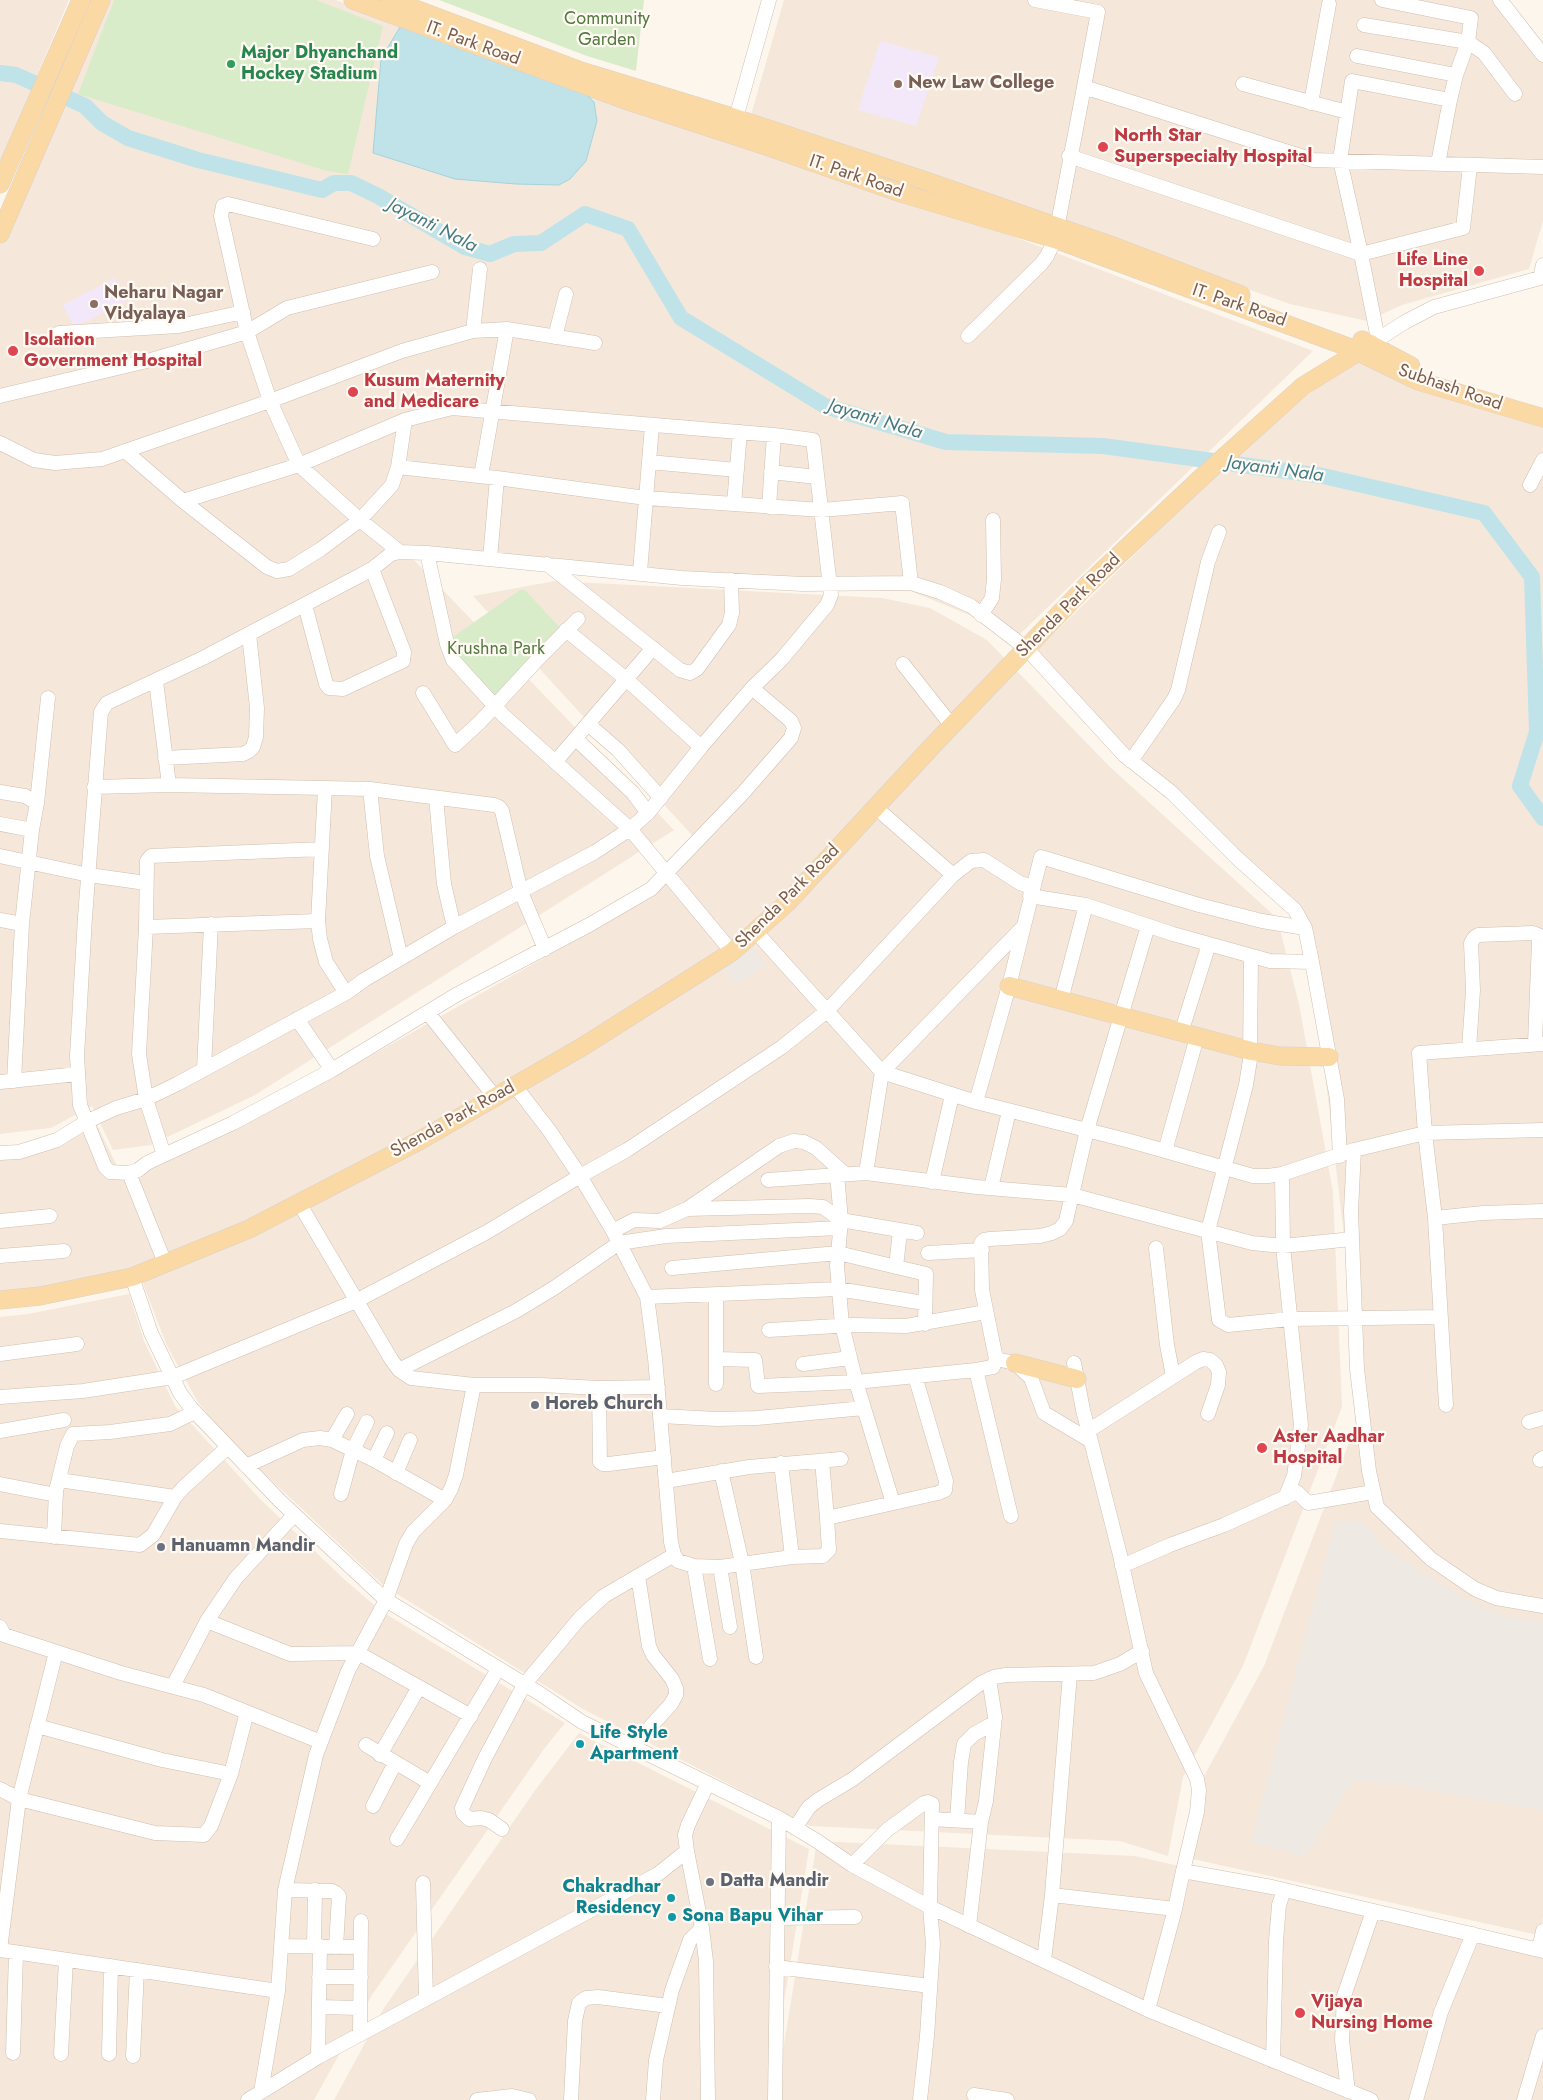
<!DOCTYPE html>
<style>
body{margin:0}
canvas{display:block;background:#fdf6ec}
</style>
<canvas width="1543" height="2100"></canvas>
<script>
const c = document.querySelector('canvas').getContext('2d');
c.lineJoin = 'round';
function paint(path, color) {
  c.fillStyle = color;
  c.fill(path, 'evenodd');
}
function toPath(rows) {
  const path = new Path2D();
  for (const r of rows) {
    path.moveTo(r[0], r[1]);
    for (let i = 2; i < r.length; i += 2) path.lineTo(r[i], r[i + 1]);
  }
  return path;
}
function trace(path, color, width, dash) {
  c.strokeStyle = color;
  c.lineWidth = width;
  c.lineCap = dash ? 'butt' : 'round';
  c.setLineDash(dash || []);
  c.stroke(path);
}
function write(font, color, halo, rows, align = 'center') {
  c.font = font + ' Jost,sans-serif';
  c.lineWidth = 4.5;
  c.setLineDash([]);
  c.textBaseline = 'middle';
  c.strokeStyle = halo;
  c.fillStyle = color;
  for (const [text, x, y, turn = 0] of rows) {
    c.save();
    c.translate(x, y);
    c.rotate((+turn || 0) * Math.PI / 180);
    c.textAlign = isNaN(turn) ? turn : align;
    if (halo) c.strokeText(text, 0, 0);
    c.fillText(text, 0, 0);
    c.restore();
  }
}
paint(toPath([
 [0,0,69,0,0,163],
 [95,0,336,0,548,81,957,215,1313,351,1019,635,898,586,413,559,674,830,255,1095,151,1145,113,1150,92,1106,51,1128,0,1134,0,220],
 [784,0,1501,0,1543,59,1543,221,1529,269,1402,305,1367,321,1290,304,751,115],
 [1354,356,1543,420,1543,1918,1538,1935,1188,1858,1203,1778,1264,1666,1359,1416,1360,1373,1308,928,1120,747,1034,653,1184,506,1266,430],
 [555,581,882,598,930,608,987,640,1110,767,1277,918,1299,1004,1333,1192,1342,1407,1243,1666,1183,1777,1168,1856,1120,1841,810,1826,583,1709,384,1586,234,1445,199,1404,167,1346,140,1276,0,1300,0,1155,56,1148,97,1125,119,1170,157,1165,337,1075,632,908,700,844,473,596],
 [129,1294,144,1341,175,1406,260,1499,345,1580,381,1611,565,1723,544,1749,372,1995,314,2100,0,2100,0,1317,28,1314],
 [579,1733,809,1849,768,2100,334,2100,384,2008,536,1789],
 [817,1841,1135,1856,1543,1949,1543,2100,775,2100]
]), '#f5e8da');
paint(toPath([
 [752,947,766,965,737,984,724,969],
 [1335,1522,1364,1522,1383,1547,1463,1597,1505,1616,1543,1621,1543,1811,1395,1784,1353,1781,1305,1857,1251,1842]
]), '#efe9e4');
paint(toPath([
 [880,41,939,57,916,126,858,110],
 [115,278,126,302,74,327,63,305]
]), '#f3e8fa');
paint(toPath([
 [114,0,316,0,383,26,348,174,327,171,78,94],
 [439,0,644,0,636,71,587,56],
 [520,590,525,590,561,629,498,703,453,660,447,641]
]), '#d8ecc9');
const water = toPath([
 [400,27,418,29,586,94,594,102,597,121,586,161,570,179,559,185,516,184,455,179,373,153,381,59,400,27]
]);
paint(water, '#bfe3e8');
trace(water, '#a5d3da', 1);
trace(toPath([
 [0,73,16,75,85,106,102,123,128,138,160,148,198,160,322,190,334,183,351,183,378,196,465,247,490,254,514,244,541,243,585,214,628,229,681,318,825,406,946,442,1103,446,1323,476,1484,513,1532,577,1537,732,1520,786,1543,818]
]), '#bfe3e8', 16);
const minor = toPath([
 [1035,0,1098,12,1084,87],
 [1382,0,1471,18,1468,42,1456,75,1450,100,1438,164],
 [1500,0,1543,55],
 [1364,25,1468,42,1484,53,1515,94],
 [1357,56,1456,75],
 [1243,84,1347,112],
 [1450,100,1352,81,1340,160,1361,254,1463,228,1470,166],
 [1311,103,1329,4],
 [736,118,769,0],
 [1069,156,1361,254,1378,339],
 [373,239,228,204,223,206,221,216,247,332,270,401,299,465,360,520,400,552],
 [473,331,480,269],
 [59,333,179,326,243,312],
 [968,336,1041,264,1047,256,1055,239,1084,87,1313,160,1543,167],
 [555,337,566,294],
 [1371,344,1405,322,1434,307,1540,278,1543,265],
 [0,396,151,360,247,332,287,308,432,272],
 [0,443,34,460,55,463,102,459,270,401,402,351,473,331,507,329,595,343],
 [125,451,183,501,267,567,277,571,289,569,321,549,360,520,392,485,398,467,405,420],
 [649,462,737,470],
 [398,467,497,478,646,498,822,510,902,503,911,583],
 [771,472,817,477],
 [481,476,507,329],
 [1530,485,1543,460],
 [734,504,740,432],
 [769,507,774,435],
 [427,553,447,644,453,660,503,715,630,829,732,952],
 [490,559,497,478],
 [547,564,680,670,690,673,697,669,729,625,732,613,731,580],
 [640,572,652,425],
 [305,605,326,684,329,688,343,689,403,661,404,652,372,569],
 [981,615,992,598,994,579,993,520],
 [566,630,626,679,701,747],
 [903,664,952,726],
 [156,681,169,785],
 [752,688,791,721,794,728,791,738,743,793,651,889,589,925,456,995,332,1070,233,1123,147,1163,138,1170,129,1173,110,1172,105,1167,80,1105,77,1056,85,917,101,712,107,703,203,658,359,576,372,569,391,554,400,552,427,553,682,578,803,584,911,583,940,592,971,606,1027,649,1124,755,1171,792,1237,858,1295,910,1305,928,1312,962,1337,1099,1340,1156],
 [423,693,455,745,480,722,537,660,578,619],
 [588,724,618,750,661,798],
 [576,739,633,793,648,813],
 [165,758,243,754,249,751,253,747,256,737,257,708,249,634],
 [556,761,653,648],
 [1131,761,1174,699,1178,690,1208,562,1219,532],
 [94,787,169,785,325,788],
 [370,789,377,856,401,958],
 [0,792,25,796,37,803,32,830,22,924,14,1081],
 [436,798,444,884,454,927],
 [37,803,48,698],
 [875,807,953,875],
 [0,824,32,830],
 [0,856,89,875,146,883],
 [1030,896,1086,905,1173,934,1270,961,1312,962],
 [0,920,22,924],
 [146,927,147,861,151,856,322,849],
 [756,932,882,1072,976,1102,1130,1141,1253,1176,1268,1176,1282,1174,1354,1150,1351,1211,1357,1369,1369,1471,1377,1507,1431,1559,1475,1589,1496,1598,1543,1606],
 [1251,956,1250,1060,1246,1085,1208,1231,1219,1320,1228,1325,1290,1319,1441,1317],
 [346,993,326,962,320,939,318,921,325,788,370,789,494,805,499,807,502,811,521,892,545,949],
 [1061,1000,1086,905],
 [428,1013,495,1097],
 [297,1019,332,1070],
 [1181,1033,1209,944],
 [1543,1044,1419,1053,1425,1133,1435,1218,1483,1213,1543,1211],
 [1469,1049,1473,990,1471,943,1474,938,1478,935,1533,933,1538,935,1539,940,1535,1043],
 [204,1069,211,924],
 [0,1082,78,1074],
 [515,1086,549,1130,580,1176,613,1231,647,1297,655,1358,671,1542,674,1555,678,1561,694,1566,720,1567,792,1557,823,1556,829,1550,827,1518,938,1493,945,1490,946,1481,915,1376],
 [976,1102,1009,986,1041,857,1199,905,1262,921,1305,928],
 [1354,1150,1425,1133,1543,1130],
 [1165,1151,1197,1037],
 [0,1153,19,1152,57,1140,86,1122,116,1108,146,1099,177,1084,346,993,364,980,454,927,595,852,630,829,648,813,701,747,752,688,781,660,827,605,831,595,813,440,774,435,452,408,405,420,299,465,183,501],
 [164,1155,146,1099,139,1054,146,927,318,921],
 [129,1173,165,1263],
 [866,1173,882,1072,1023,927],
 [837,1174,841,1220,837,1266,842,1325,856,1382,893,1503],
 [1282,1174,1283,1246,1301,1425,1294,1476,1285,1498],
 [768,1180,866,1173,977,1187,1072,1195,1252,1243,1283,1246,1352,1239],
 [932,1182,952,1095],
 [991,1188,1009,1111],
 [299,1203,391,1359,399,1370,411,1378,474,1385,541,1385,599,1388,658,1387],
 [687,1209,779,1146,794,1141,804,1142,816,1148,845,1174],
 [1435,1218,1446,1405],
 [0,1221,50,1216],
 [613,1231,634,1220,660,1221,687,1209,810,1206,823,1207,841,1220,917,1233],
 [1156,1248,1167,1345,1173,1376],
 [928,1253,982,1250],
 [0,1256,64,1251],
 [896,1267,900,1231],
 [672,1268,838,1253,926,1274,925,1324],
 [132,1277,151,1333,180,1393,191,1408,280,1501,386,1600,539,1693,582,1722,779,1818,817,1841,852,1865,930,1907,1148,2010,1371,2100],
 [716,1295,716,1384],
 [647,1297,838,1289,924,1303],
 [769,1330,853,1325,906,1326,986,1312],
 [0,1354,77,1344],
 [717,1359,755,1360,758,1386,856,1382,976,1370],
 [996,1359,1015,1363,1031,1378,1044,1413,1091,1441],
 [1074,1363,1083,1410,1120,1555,1146,1673,1197,1779,1199,1790,1197,1812,1183,1871],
 [803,1364,850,1358],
 [399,1370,516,1311,554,1288,619,1243,666,1236,840,1228],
 [599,1388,600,1462,603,1464,609,1464,664,1457],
 [0,1397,83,1391,173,1377,356,1301,487,1232,580,1176,627,1150,782,1047,827,1011,953,875,971,861,984,860,1020,883,1032,887],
 [660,1416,717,1419,757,1418,864,1408],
 [1529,1422,1543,1418],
 [0,1431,64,1420],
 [1088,1431,1196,1362,1203,1359,1210,1360,1216,1365,1219,1372,1218,1385,1208,1414],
 [332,1440,347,1414],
 [374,1460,387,1433],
 [1540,1460,1543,1458],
 [822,1461,827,1518],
 [781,1463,792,1557],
 [246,1466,303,1440,320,1438,332,1440,374,1460,445,1500],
 [721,1471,742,1563,756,1657],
 [396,1473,410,1440],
 [59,1480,175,1497],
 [666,1481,749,1467,841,1459],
 [0,1484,56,1495],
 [341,1494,353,1450,367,1422],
 [1011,1516,976,1370,993,1367,996,1359,982,1290,981,1243,984,1240,990,1239,1040,1236,1052,1233,1060,1229,1066,1221,1087,1130,1148,926],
 [0,1531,140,1545,153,1535,175,1497,184,1487,228,1447],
 [54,1537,56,1491,67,1446,73,1434,110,1432,170,1424,195,1412],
 [694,1566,710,1659],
 [1122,1566,1170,1545,1224,1525,1297,1492,1308,1503,1373,1492],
 [720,1567,730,1627],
 [207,1621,290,1654,358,1653,471,1716],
 [0,1627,4,1635,121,1673,204,1695,321,1742],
 [173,1686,207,1621,236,1578,294,1515],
 [37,1726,162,1760,231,1774],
 [366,1745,430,1783],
 [633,1746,671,1704,676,1695,676,1688,672,1679,653,1655,649,1646,638,1576,674,1555],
 [380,1755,419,1687],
 [0,1789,19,1799,155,1833,204,1835,211,1826,231,1774,247,1712],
 [373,1806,395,1763],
 [932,1819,981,1822,969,1926],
 [957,1820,961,1762,964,1744,974,1734,994,1723],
 [981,1822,986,1801,995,1717,989,1679],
 [795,1828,809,1807,818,1800,853,1779,981,1683,994,1677,1006,1675,1094,1673,1120,1664,1142,1651],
 [502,1829,489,1820,481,1818,469,1819,463,1813,462,1808,485,1758,524,1685,580,1618,604,1596,638,1576],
 [397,1839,498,1669],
 [687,1851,702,1928,706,1961,708,2100],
 [852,1865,887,1830,924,1803,928,1802,932,1804,930,1907,933,1944,927,2036,920,2100],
 [423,1883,426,1999],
 [285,1890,332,1891,336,1893,339,1896,336,1947],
 [1052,1895,1175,1909],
 [777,1918,855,1917],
 [281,1946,361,1947],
 [314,1946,315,1890],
 [1539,1949,1543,1931],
 [0,1950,19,1799,56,1652],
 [0,1950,278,1991],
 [1044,1960,1052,1895,1070,1674],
 [776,1967,930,1986],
 [319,1977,361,1977],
 [319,2007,360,2008],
 [1148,2010,1175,1909,1183,1871,1272,1887,1543,1951],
 [360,2035,361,1921],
 [13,2053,16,1953],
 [61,2054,66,1960],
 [109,2054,111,1966],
 [133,2056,137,1970],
 [318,2057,320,1946],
 [1273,2061,1276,1941,1279,1905,1284,1890],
 [1348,2091,1342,2040,1344,1996,1373,1911],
 [261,2092,278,1991,285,1890,316,1755,348,1671,386,1600,406,1544,413,1532,445,1500,451,1489,456,1475,474,1385],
 [974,2095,1007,2100],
 [248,2100,318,2057,658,1874,687,1851,685,1835,688,1825,708,1783],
 [477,2100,512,2096,529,2100],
 [571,2100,575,2021,579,2003,586,1998,598,1997,668,2006],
 [653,2100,656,2060,672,1990,690,1940,702,1928],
 [775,2100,779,1818],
 [1416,2100,1441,2012,1473,1934],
 [1524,2100,1543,2036]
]);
const major = toPath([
 [353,0,631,102,763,145,904,194,1055,239,1348,347,1418,381,1543,418],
 [391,0,578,70,729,116,926,181,1110,245,1241,295],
 [0,184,81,0],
 [0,234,101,0],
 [1362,340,1411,366],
 [1009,986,1251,1051,1280,1056,1329,1057],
 [0,1300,40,1296,132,1277,249,1229,419,1141,582,1047,732,952,787,903,936,742,1086,586,1203,476,1303,386,1371,344],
 [1015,1363,1077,1379]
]);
trace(minor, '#d1beb0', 15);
trace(major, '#dad1cd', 19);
trace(minor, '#fff', 14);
trace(major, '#fbd9a5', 18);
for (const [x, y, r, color] of [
 [231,64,5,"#2e9e5b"],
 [898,84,5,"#8d6e63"],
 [1103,147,6,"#e0444e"],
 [1479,271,6,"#e0444e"],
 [94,304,5,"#8d6e63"],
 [13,351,6,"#e0444e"],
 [353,392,6,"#e0444e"],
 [535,1405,5,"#6b7280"],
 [1262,1448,6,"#e0444e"],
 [161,1547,5,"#6b7280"],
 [580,1744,5,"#0f9aa8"],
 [710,1882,5,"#6b7280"],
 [671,1898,5,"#0f9aa8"],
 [672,1917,5,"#0f9aa8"],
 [1300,2013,6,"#e0444e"]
]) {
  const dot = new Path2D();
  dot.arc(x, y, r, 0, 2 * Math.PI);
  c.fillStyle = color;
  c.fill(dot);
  trace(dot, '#fffaf3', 2);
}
write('18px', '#537a41', '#fffaf3', [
 ["Community",607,20],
 ["Garden",607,41],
 ["Krushna Park",496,650]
]);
write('18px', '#7a5c4d', '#fffaf3', [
 ["IT. Park Road",473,44,20],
 ["IT. Park Road",856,177,19],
 ["IT. Park Road",1239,306,19],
 ["Subhash Road",1450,388,19],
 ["Shenda Park Road",1069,606,-45],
 ["Shenda Park Road",788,897,-45],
 ["Shenda Park Road",453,1120,-29]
]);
write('bold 18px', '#27864d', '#fffaf3', [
 ["Major Dhyanchand",241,54],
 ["Hockey Stadium",241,75]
], 'left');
write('bold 18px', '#785e54', '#fffaf3', [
 ["New Law College",908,84],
 ["Neharu Nagar",104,294],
 ["Vidyalaya",104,315]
], 'left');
write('bold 18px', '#be3a42', '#fffaf3', [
 ["North Star",1114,137],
 ["Superspecialty Hospital",1114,158],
 ["Life Line",1468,261,"right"],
 ["Hospital",1468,282,"right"],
 ["Isolation",24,341],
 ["Government Hospital",24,362],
 ["Kusum Maternity",364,382],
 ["and Medicare",364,403],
 ["Aster Aadhar",1273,1438],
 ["Hospital",1273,1459],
 ["Vijaya",1311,2003],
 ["Nursing Home",1311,2024]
], 'left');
write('bold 18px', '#5b616d', '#fffaf3', [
 ["Horeb Church",545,1405],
 ["Hanuamn Mandir",171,1547],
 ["Datta Mandir",720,1882]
], 'left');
write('bold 18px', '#0d838f', '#fffaf3', [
 ["Life Style",590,1734],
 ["Apartment",590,1755],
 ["Chakradhar",661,1888,"right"],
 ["Residency",661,1909,"right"],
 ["Sona Bapu Vihar",682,1917]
], 'left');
write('italic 19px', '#437c86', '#fffaf3', [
 ["Jayanti Nala",432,226,27],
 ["Jayanti Nala",875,420,17],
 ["Jayanti Nala",1275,470,8]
]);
</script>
